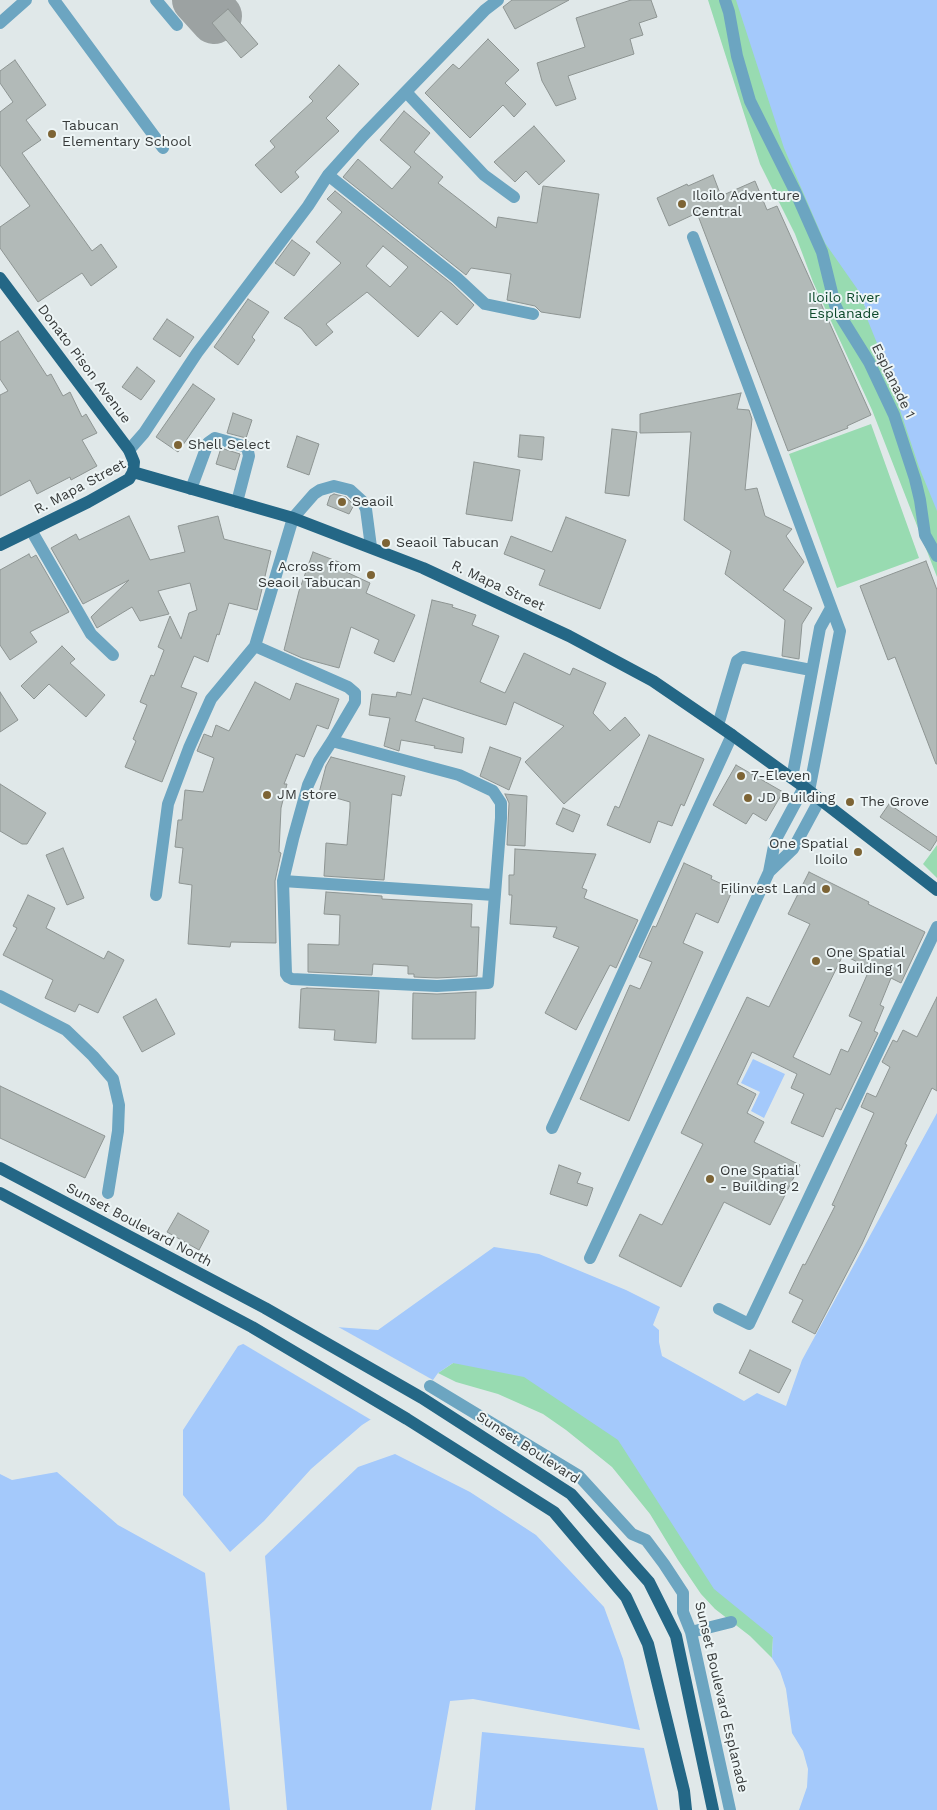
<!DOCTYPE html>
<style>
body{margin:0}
canvas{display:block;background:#e0e8e9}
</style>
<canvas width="937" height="1810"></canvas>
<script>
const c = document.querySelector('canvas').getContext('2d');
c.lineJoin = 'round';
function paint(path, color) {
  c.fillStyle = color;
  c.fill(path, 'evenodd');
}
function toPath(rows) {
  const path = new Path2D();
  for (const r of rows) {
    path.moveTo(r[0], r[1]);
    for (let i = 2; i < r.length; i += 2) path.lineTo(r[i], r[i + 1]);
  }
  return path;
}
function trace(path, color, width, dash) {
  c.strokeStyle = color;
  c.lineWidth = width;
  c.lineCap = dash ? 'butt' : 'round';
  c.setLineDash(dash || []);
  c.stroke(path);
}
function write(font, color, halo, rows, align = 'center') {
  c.font = font + ' "Work Sans",sans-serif';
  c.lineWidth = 4;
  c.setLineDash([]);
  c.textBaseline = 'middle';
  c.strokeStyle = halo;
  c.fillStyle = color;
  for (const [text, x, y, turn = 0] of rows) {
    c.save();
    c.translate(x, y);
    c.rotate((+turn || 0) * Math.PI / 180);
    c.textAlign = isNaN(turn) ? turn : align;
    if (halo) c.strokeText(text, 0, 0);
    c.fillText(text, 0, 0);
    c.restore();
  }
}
paint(toPath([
 [708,0,758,0,858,290,866,309,866,315,937,443,937,577,872,410,813,282,795,234,760,164],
 [871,424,919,558,837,588,789,454],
 [937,845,937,878,923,864],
 [453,1363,521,1364,619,1435,773,1637,772,1658,750,1636,715,1609,701,1594,678,1560,650,1514,612,1467,566,1430,543,1414,498,1394,456,1382,438,1373]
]), '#98dbb1');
paint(toPath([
 [736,0,937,0,937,511,919,467,881,353,866,316,866,309,858,290,825,243,784,148],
 [753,1059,785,1074,764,1118,751,1111,760,1092,741,1083],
 [937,1113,937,1810,799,1810,807,1787,808,1769,803,1751,792,1733,786,1689,780,1671,772,1658,773,1637,714,1589,618,1440,524,1377,453,1363,438,1373,433,1380,362,1425,311,1469,264,1521,230,1552,183,1495,183,1430,238,1346,293,1324,378,1330,494,1247,539,1254,626,1290,660,1307,653,1325,659,1330,659,1342,662,1356,744,1401,757,1393,786,1406,802,1360],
 [395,1454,470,1492,536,1535,604,1607,623,1659,640,1730,473,1699,450,1701,431,1810,287,1810,265,1556,358,1467],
 [57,1472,118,1525,205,1573,230,1810,0,1810,0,1474,12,1480],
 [482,1732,644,1748,658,1810,475,1810]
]), '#a4c9fb');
paint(toPath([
 [292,1321,333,1324,433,1380,430,1384,373,1421,240,1342]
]), '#e0e8e9');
trace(toPath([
 [195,0,214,21,219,16,204,0]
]), '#9ca2a2', 46);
const building = toPath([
 [512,0,569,0,515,29,503,7,512,0],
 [631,0,651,0,657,17,639,23,643,35,630,39,634,54,568,76,576,99,556,106,542,81,537,63,585,47,576,18,631,0],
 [228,9,258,44,241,58,212,23,228,9],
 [488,39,519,70,505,83,526,104,514,117,503,105,470,138,425,93,453,64,459,69,488,39],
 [15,60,46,105,26,120,41,140,22,153,92,251,101,244,117,267,91,286,82,273,38,302,0,248,0,227,30,206,0,165,0,112,13,102,0,83,0,71,15,60],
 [339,65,359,84,326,118,339,131,295,172,299,177,281,193,255,165,275,147,270,141,313,101,309,97,339,65],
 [404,111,430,133,414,152,443,177,438,183,496,228,498,217,537,223,543,186,599,194,580,318,541,312,535,306,507,300,511,274,471,268,466,275,343,177,358,159,392,189,411,167,380,140,404,111],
 [534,126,565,161,539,185,526,171,515,182,494,162,534,126],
 [713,175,721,196,755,181,767,210,777,206,871,415,847,426,848,428,788,451,697,213,669,226,657,198,687,184,688,186,713,175],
 [335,191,452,284,474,305,457,325,441,311,418,337,367,292,326,324,333,332,316,346,301,328,284,318,341,263,316,242,342,212,327,199,335,191],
 [383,246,408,267,390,287,366,266,383,246],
 [292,240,310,253,294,276,275,263,292,240],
 [248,299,269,312,252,337,255,340,238,365,214,347,248,299],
 [167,319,194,337,180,357,153,339,167,319],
 [18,331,47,376,51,374,63,396,70,392,82,417,86,414,97,433,82,440,97,466,71,480,70,477,37,494,30,480,0,496,0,395,8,391,0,379,0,342,18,331],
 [137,367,155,381,141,400,122,387,137,367],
 [193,384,215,399,178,452,156,437,193,384],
 [741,393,737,409,749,410,752,419,745,490,757,488,765,516,792,529,786,536,804,562,783,590,812,608,802,624,799,659,782,656,785,620,725,574,731,551,684,520,691,432,640,433,640,414,741,393],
 [233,413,252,420,246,438,227,433,233,413],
 [612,429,637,432,629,496,605,493,612,429],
 [520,435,544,437,542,460,518,457,520,435],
 [297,436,319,444,309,475,287,467,297,436],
 [221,448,240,454,235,470,216,464,221,448],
 [474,462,520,470,512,521,466,514,474,462],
 [334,494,346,497,354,505,349,514,327,505,330,496,334,494],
 [129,516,150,560,185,552,178,526,218,516,224,539,271,551,257,610,229,603,219,635,217,634,208,662,194,656,181,687,197,693,162,782,125,767,136,741,133,739,147,705,140,702,151,675,154,676,164,650,158,647,170,616,181,639,189,613,197,610,190,583,158,591,169,614,140,621,132,607,97,628,91,617,129,580,83,604,51,548,76,534,79,540,129,516],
 [566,517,626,540,600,609,539,585,545,570,504,554,511,536,552,552,566,517],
 [313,552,344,564,342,570,370,583,366,593,415,615,394,662,374,653,379,640,351,627,339,668,302,658,284,650,299,591,313,552],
 [29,554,31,558,36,555,69,612,30,632,37,642,10,660,0,645,0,570,29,554],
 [926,561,937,590,937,764,936,764,895,657,888,660,860,586,926,561],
 [432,600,453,605,452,607,476,615,472,625,499,636,480,682,505,693,524,653,570,675,573,668,606,683,593,713,610,731,625,717,640,735,564,804,525,762,564,726,514,702,506,725,423,698,415,721,464,738,462,753,434,748,435,746,401,740,399,751,384,746,390,718,369,715,372,694,396,697,397,692,411,695,432,600],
 [62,646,75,659,70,663,105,695,86,717,49,684,34,699,21,686,62,646],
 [255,682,290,700,296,683,339,699,328,729,317,725,304,757,296,754,284,784,287,784,281,808,279,852,281,853,275,881,276,943,231,942,230,947,188,944,192,885,179,883,183,848,175,847,178,820,182,820,185,790,203,792,214,758,197,751,204,734,212,737,216,725,229,731,255,682],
 [0,692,18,720,0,732,0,692],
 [649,735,704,759,684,806,681,804,672,826,658,821,650,843,607,825,615,806,619,808,649,735],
 [490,747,521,758,509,790,480,776,490,747],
 [331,757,405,776,401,796,392,794,384,880,324,876,326,843,347,845,350,808,350,802,319,793,326,766,331,757],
 [736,765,783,792,766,821,753,813,746,824,713,805,736,765],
 [0,784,46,813,27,844,22,844,0,831,0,784],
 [505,794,527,796,525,846,507,845,509,803,505,794],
 [889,804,937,837,937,840,930,851,880,817,889,804],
 [563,808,580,815,573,832,556,824,563,808],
 [63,848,84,898,67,905,46,855,63,848],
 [515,849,596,854,582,888,587,890,584,898,638,920,616,968,610,965,576,1030,545,1013,579,947,553,937,557,927,510,924,512,895,509,895,509,875,514,875,515,849],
 [684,863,712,876,711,879,733,889,718,923,696,913,683,943,703,952,629,1121,580,1099,630,985,640,989,652,962,639,957,653,926,656,927,684,863],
 [809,872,869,902,868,904,925,932,901,983,891,978,880,1005,884,1007,874,1031,878,1033,841,1110,836,1108,823,1137,791,1123,804,1094,791,1088,797,1074,752,1052,737,1084,756,1094,747,1113,764,1122,754,1142,800,1165,770,1225,724,1202,681,1287,619,1256,640,1214,662,1225,703,1144,681,1133,747,997,769,1007,810,924,788,914,809,872],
 [843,955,870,968,849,1016,862,1022,848,1052,841,1049,830,1075,793,1057,843,955],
 [326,892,382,896,382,899,472,904,471,927,479,927,477,976,437,978,414,977,414,974,408,974,408,966,373,964,372,975,308,972,308,944,339,945,340,915,324,914,326,892],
 [28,895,55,908,46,928,104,959,108,951,124,960,98,1013,79,1004,75,1012,45,998,53,980,3,955,17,928,13,926,28,895],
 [307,988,379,991,376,1043,334,1040,335,1030,299,1028,301,989,307,988],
 [476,992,475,1039,412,1039,413,993,437,994,476,992],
 [937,997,937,1091,932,1088,905,1144,907,1145,862,1244,815,1334,792,1322,803,1300,789,1293,803,1264,805,1265,835,1206,832,1205,874,1113,861,1107,867,1093,876,1097,890,1067,882,1062,893,1040,897,1042,903,1030,917,1037,937,997],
 [156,999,175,1034,142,1052,123,1017,156,999],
 [0,1086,105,1136,85,1178,0,1138,0,1086],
 [559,1165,581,1173,577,1183,593,1188,587,1206,550,1194,559,1165],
 [178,1213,209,1231,199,1250,167,1232,178,1213],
 [750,1350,791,1370,779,1393,739,1373,750,1350]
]);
paint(building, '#b2bab8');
trace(building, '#8e9593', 1);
trace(toPath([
 [54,0,163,148],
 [156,0,177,25],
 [725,0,729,12,737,56,750,101,795,191,822,252,835,305,841,317,869,362,894,415,915,479,920,500,925,535,937,556],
 [0,23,26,0],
 [406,92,484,175,514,197],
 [328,175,457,278,485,304,533,314],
 [693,237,840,631,809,791],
 [129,450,144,433,197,353,308,206,328,175,363,136,485,10,498,0],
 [191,489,208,443,215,438,247,447,249,456,237,502],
 [31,530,91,634,113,655],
 [255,646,348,687,355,693,355,702,332,741,319,761,308,785,293,839,283,881,286,974,288,977,292,979,437,986,488,983,501,818,501,803,493,791,459,775,332,741],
 [718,725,737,661,743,657,811,670],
 [792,778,820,628,831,608],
 [769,872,793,849,820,799],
 [283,881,494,895],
 [156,895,168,804,189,748,211,699,255,646,293,518,314,494,320,490,334,486,350,490,362,501,366,509,371,547],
 [0,996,66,1030,93,1056,113,1079,119,1105,118,1131,108,1193],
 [552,1128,732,735],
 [590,1258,769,872,775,841,804,787],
 [719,1309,749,1324,937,927],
 [430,1386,579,1476,632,1534,646,1540,664,1564,683,1593,683,1612,691,1632,730,1810],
 [691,1632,731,1622]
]), '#6ca5c1', 12);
trace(toPath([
 [0,278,129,450,134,462,133,472,129,479,88,502,0,545],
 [133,472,293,518,423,568,569,636,653,681,732,735,804,787,937,890],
 [0,1168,265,1308,422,1398,571,1494,649,1582,676,1636,713,1810],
 [0,1193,252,1327,407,1419,554,1512,626,1597,648,1644,684,1791,686,1810]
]), '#246786', 12);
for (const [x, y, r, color] of [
 [52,134,5,"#7d6435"],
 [682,204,5,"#7d6435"],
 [178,445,5,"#7d6435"],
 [342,502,5,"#7d6435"],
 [386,543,5,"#7d6435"],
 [371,575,5,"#7d6435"],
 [741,776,5,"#7d6435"],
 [267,795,5,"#7d6435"],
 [748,798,5,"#7d6435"],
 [850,802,5,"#7d6435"],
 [858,852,5,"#7d6435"],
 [826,889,5,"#7d6435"],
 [816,961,5,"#7d6435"],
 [710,1179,5,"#7d6435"]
]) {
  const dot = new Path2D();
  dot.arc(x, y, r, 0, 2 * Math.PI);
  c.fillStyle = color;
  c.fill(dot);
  trace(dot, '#edf5f6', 2);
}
write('14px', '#373a3a', '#edf5f6', [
 ["Tabucan",62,126],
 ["Elementary School",62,142],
 ["Iloilo Adventure",692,196],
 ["Central",692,212],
 ["Shell Select",188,445],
 ["Seaoil",352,502],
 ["Seaoil Tabucan",396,543],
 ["Across from",361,567,"right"],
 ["Seaoil Tabucan",361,583,"right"],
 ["7-Eleven",751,776],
 ["JM store",277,795],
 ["JD Building",758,798],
 ["The Grove",860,802],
 ["One Spatial",848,844,"right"],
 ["Iloilo",848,860,"right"],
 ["Filinvest Land",816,889,"right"],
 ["One Spatial",826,953],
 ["- Building 1",826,969],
 ["One Spatial",720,1171],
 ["- Building 2",720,1187]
], 'left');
write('14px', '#0d492b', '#edf5f6', [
 ["Iloilo River",844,298],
 ["Esplanade",844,314]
]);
write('14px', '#373a3a', '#edf5f6', [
 ["Donato Pison Avenue",84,364,53],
 ["Esplanade 1",893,381,64],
 ["R. Mapa Street",80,487,-28],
 ["R. Mapa Street",498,586,25],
 ["Sunset Boulevard North",139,1225,28],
 ["Sunset Boulevard",528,1448,33],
 ["Sunset Boulevard Esplanade",721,1697,77]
]);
</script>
